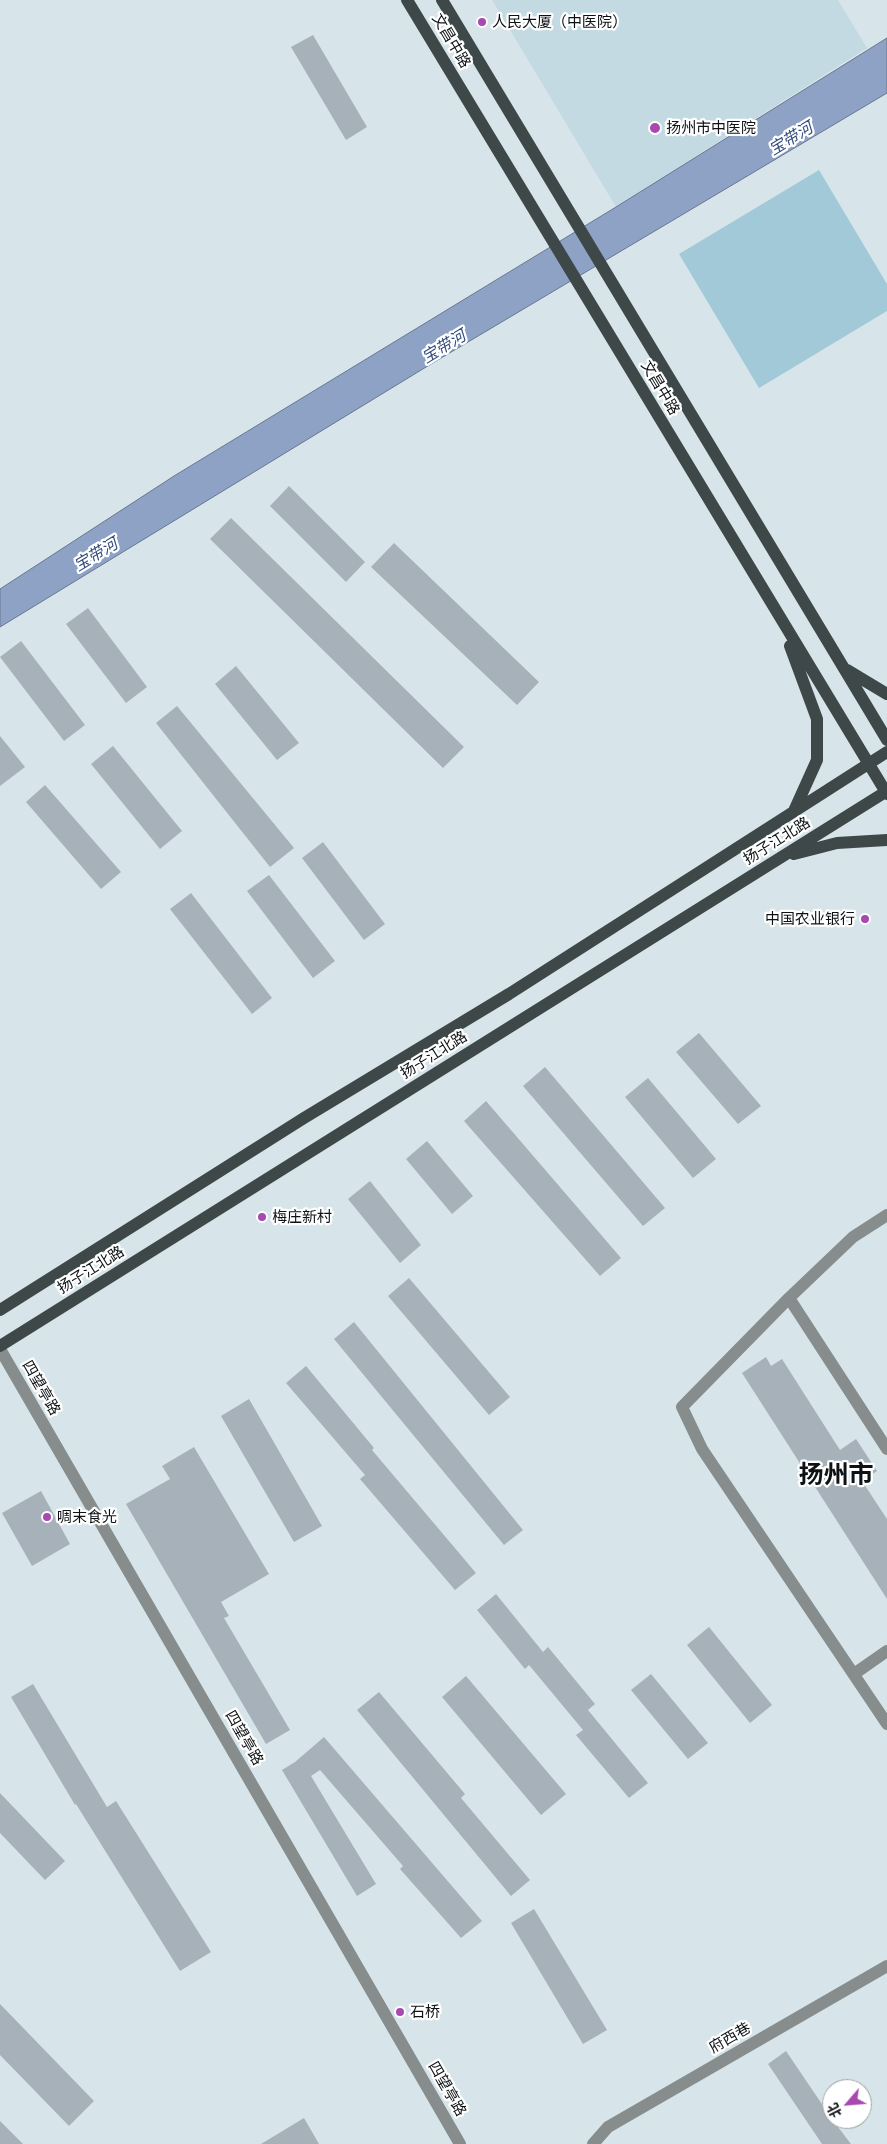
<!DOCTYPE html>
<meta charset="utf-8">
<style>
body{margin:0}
#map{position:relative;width:887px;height:2144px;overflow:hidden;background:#d7e5ea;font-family:Mulish,"Noto Sans SC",sans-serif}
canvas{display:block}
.north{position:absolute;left:822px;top:2079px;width:50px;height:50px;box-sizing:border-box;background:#fff;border:1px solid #9fa0a1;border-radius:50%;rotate:243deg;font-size:14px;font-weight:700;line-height:20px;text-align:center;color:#0e1214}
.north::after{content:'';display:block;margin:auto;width:18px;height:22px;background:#a849b1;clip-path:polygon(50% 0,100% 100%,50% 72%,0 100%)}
</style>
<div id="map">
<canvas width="887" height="2144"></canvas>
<div class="north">北</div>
</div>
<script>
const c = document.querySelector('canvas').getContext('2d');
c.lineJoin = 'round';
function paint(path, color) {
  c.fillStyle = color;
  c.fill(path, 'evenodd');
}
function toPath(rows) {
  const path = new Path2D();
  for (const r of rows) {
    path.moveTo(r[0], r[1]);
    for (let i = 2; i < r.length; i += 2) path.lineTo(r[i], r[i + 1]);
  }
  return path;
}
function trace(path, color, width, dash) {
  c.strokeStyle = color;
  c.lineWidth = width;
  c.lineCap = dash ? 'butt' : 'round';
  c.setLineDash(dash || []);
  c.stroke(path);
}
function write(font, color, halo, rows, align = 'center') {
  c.font = font + ' Mulish,"Noto Sans SC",sans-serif';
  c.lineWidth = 4.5;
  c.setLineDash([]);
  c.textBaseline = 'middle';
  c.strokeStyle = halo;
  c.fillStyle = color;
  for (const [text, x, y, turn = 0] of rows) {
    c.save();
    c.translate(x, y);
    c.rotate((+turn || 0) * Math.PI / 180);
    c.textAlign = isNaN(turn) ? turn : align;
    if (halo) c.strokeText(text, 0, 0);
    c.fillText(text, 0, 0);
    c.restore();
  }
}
paint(toPath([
 [492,0,838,0,867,48,616,207]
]), '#c4dae2');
paint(toPath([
 [819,170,887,284,887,311,759,388,679,254]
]), '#a1c9d8');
const water = toPath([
 [887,38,887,93,431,364,0,627,0,589,174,476,616,207,887,38]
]);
paint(water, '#8ea2c6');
trace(water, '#687791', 1);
paint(toPath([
 [313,35,367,127,346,140,291,47],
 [289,486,365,562,346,582,270,506],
 [231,518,464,747,443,768,210,539],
 [394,543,539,682,517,705,371,567],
 [88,608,147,687,126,703,66,624],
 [21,641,85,725,64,741,0,657],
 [236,666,299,743,277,760,215,684],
 [177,706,294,848,270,867,156,723],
 [0,736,25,767,0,786],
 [113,746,182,831,160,849,91,764],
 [45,785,121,872,101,889,26,802],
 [323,842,385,924,364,940,302,858],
 [269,875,335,961,313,978,247,891],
 [191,893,272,998,252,1014,170,909],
 [699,1033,761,1106,738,1124,676,1052],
 [545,1067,665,1208,643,1226,523,1086],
 [648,1078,716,1159,693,1178,625,1097],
 [486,1101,621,1258,600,1276,464,1121],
 [427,1141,473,1196,452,1214,406,1159],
 [370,1181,421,1245,400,1263,348,1199],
 [409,1278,510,1397,489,1415,388,1296],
 [354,1322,523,1530,504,1545,334,1339],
 [766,1357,771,1366,782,1359,840,1450,856,1439,877,1471,862,1481,887,1519,887,1599,742,1373],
 [306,1366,374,1448,372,1450,476,1573,455,1590,360,1479,365,1475,286,1383],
 [249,1399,322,1526,294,1542,221,1416],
 [194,1447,269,1574,221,1602,229,1616,224,1618,290,1730,266,1744,126,1504,170,1479,162,1466],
 [41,1491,70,1544,32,1566,2,1513],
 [496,1594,543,1652,548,1647,595,1704,588,1710,648,1783,629,1798,576,1735,583,1730,529,1665,525,1669,477,1610],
 [709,1627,772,1705,750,1723,687,1645],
 [651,1674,708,1743,688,1759,631,1690],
 [466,1676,566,1794,541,1815,442,1697],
 [33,1684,107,1807,116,1801,211,1952,180,1971,76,1804,75,1805,11,1697],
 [379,1692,465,1794,461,1798,530,1880,511,1896,357,1710],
 [324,1737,482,1921,461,1938,400,1869,403,1866,320,1770,311,1776,376,1884,357,1896,282,1770,295,1762],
 [0,1793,65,1861,45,1880,0,1833],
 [534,1909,607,2030,583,2044,511,1923],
 [0,2004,94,2101,69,2126,0,2055],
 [786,2051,832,2119,851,2144,822,2144,768,2064],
 [304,2118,319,2144,261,2144],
 [0,2121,23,2144,0,2144]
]), '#a7b1b9');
trace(toPath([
 [887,1215,853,1237,789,1298,682,1407,702,1449,887,1724],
 [789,1298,887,1449],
 [0,1349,460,2144],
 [854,1674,887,1651],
 [593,2144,608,2127,887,1966]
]), '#878d8d', 12);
trace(toPath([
 [407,0,887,794],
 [442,0,887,740],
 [790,646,817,719,817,760,794,811],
 [847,670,887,694],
 [794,854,837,843,887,840],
 [0,1310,304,1118,509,994,887,752],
 [0,1346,887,791]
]), '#3e4849', 12);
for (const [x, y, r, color] of [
 [482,22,5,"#a849b1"],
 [655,128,6,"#a849b1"],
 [865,919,5,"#a849b1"],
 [262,1217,5,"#a849b1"],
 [47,1517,5,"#a849b1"],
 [400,2012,5,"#a849b1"]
]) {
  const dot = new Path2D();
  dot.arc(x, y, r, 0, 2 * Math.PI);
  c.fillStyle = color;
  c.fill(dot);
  trace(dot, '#fff', 2);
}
write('15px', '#0e1214', '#fff', [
 ["人民大厦（中医院）",492,22],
 ["扬州市中医院",666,128],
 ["中国农业银行",855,919,"right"],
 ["梅庄新村",272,1217],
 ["啁末食光",57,1517],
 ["石桥",410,2012]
], 'left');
write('15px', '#0e1214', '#fff', [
 ["文昌中路",451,41,59],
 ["文昌中路",660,388,59],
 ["扬子江北路",777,841,-32],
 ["扬子江北路",434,1055,-32],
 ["扬子江北路",91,1270,-32],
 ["四望亭路",41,1388,60],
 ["四望亭路",244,1738,60],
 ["府西巷",730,2038,-30],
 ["四望亭路",447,2089,60]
]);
write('italic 16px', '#324b7c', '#fff', [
 ["宝带河",791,139,-31],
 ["宝带河",444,347,-31],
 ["宝带河",96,555,-31]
]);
write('bold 25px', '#0e1214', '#fff', [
 ["扬州市",836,1475]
]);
</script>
